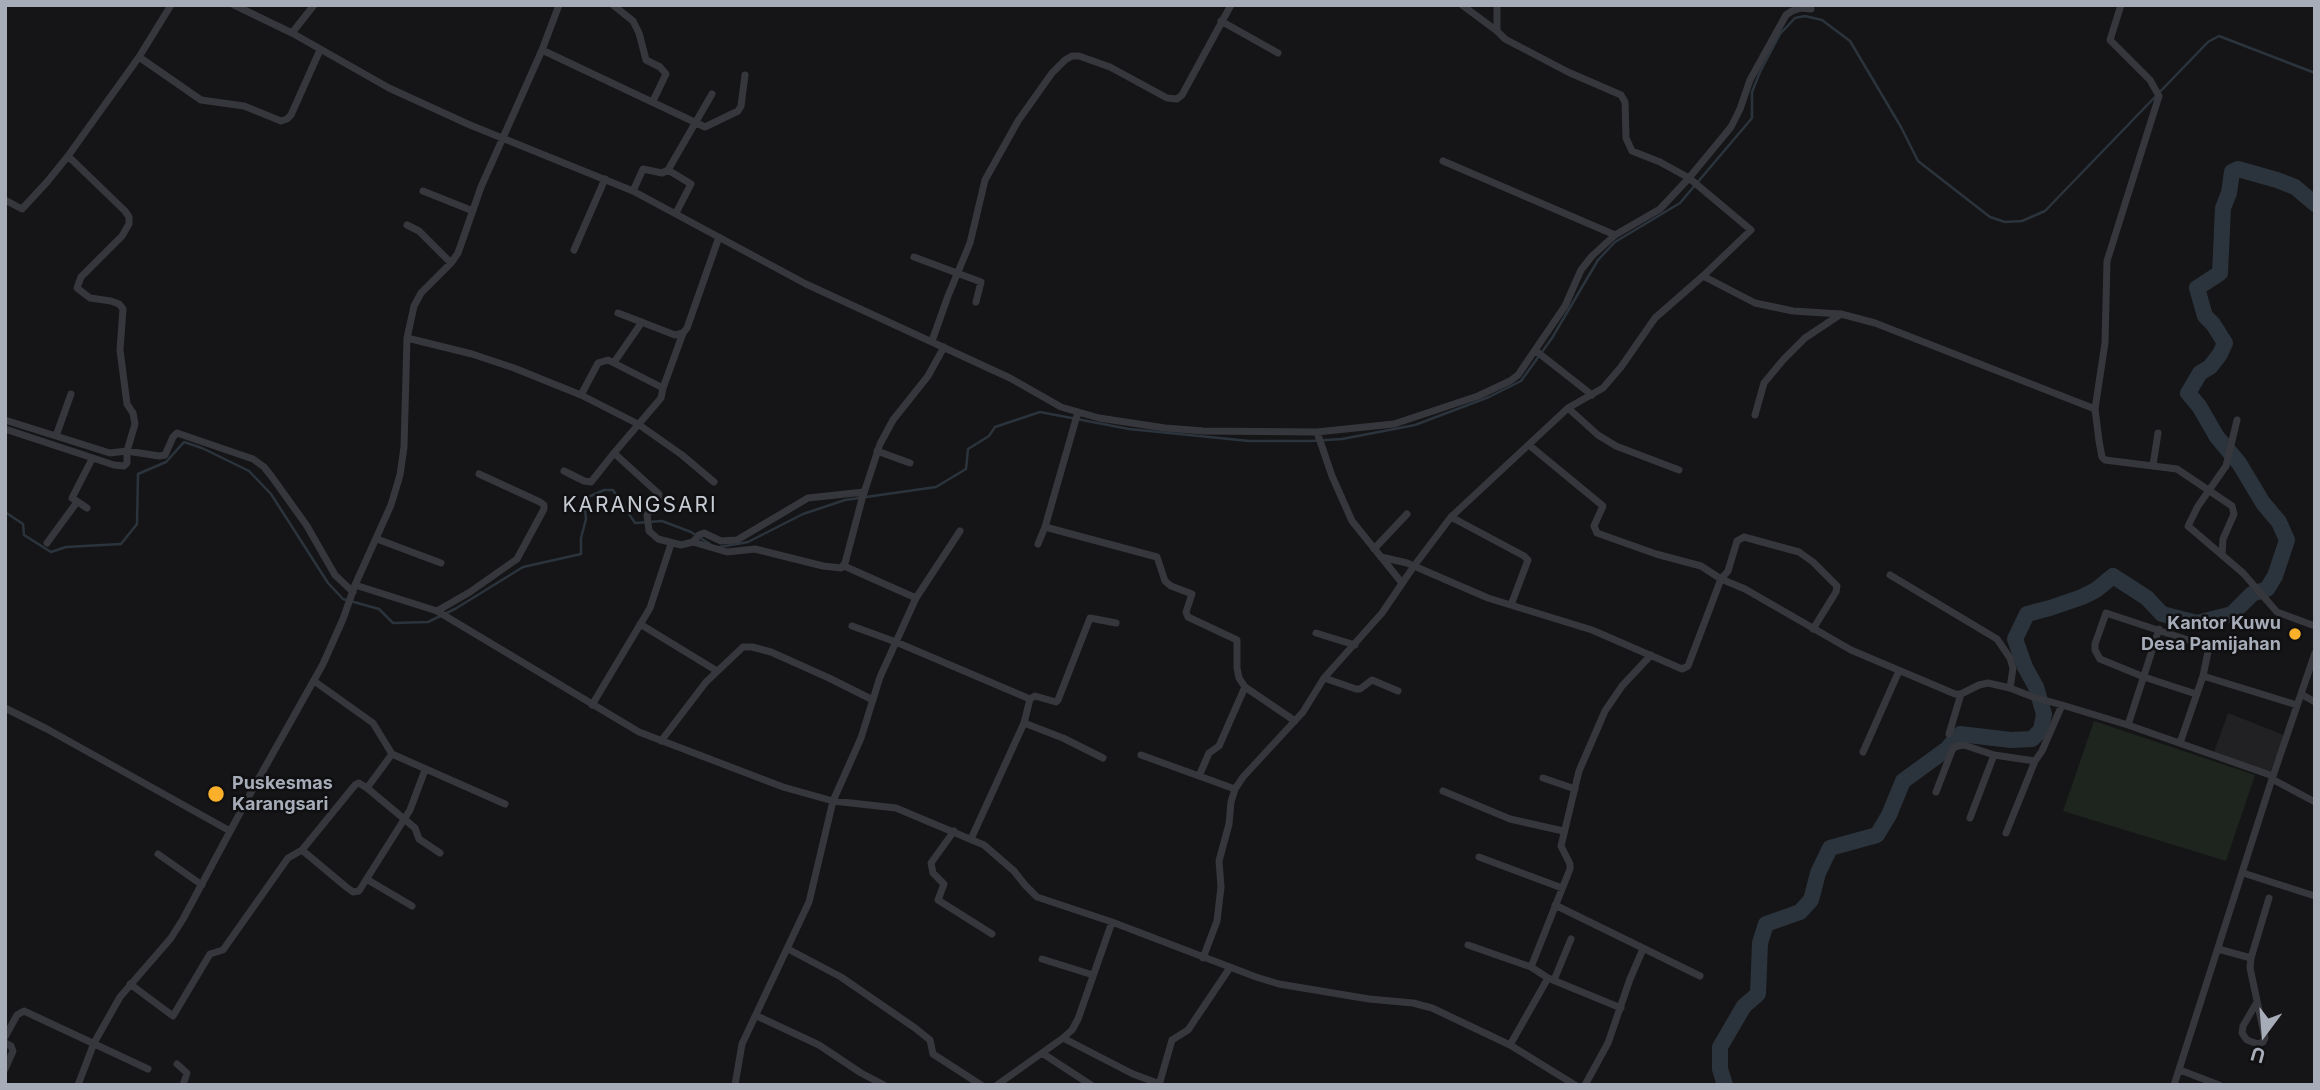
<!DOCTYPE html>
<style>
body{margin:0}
#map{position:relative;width:2320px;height:1090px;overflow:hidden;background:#151517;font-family:Inter,sans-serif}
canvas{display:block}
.frame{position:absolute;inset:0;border:7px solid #a6acb8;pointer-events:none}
.north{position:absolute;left:2229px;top:999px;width:70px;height:70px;-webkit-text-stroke:5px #101012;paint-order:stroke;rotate:196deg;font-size:19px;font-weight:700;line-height:28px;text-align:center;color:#a6acb8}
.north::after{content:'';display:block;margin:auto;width:24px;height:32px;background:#a6acb8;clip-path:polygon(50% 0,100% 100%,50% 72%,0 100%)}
</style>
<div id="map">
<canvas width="2320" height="1090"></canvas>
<div class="frame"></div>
<div class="north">U</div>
</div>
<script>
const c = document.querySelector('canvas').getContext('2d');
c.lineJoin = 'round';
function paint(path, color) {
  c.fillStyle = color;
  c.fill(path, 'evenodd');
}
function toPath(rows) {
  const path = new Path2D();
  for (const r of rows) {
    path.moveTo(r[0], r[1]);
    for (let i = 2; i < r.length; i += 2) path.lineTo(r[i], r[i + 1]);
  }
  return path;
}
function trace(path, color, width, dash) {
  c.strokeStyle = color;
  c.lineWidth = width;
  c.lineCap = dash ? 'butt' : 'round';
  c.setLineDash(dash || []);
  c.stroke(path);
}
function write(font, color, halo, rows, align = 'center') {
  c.font = font + ' Inter,sans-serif';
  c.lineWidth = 5;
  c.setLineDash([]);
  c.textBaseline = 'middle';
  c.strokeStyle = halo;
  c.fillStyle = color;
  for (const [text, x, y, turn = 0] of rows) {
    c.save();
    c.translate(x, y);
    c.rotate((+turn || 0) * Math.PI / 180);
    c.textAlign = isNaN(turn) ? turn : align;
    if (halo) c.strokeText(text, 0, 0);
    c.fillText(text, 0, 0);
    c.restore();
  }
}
paint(toPath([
 [2228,713,2284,735,2270,772,2214,752]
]), '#212124');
paint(toPath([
 [2094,721,2255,775,2226,861,2063,811]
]), '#1d251e');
trace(toPath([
 [5,512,23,524,24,535,51,552,66,547,121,544,137,524,138,474,166,462,184,442,202,448,249,471,271,494,328,583,343,599,379,609,393,623,428,622,455,609,523,567,581,554,581,538,586,519,584,499,604,490,613,490,635,523,662,521,691,532,710,544],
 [720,547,748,542,803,514,845,500,936,487,966,469,968,449,989,436,995,427,1040,412,1129,429,1249,441,1310,441,1342,439,1415,425,1489,397,1521,381,1552,338,1598,260,1615,242,1680,203,1752,118,1752,92,1760,72,1780,34,1795,18,1805,16,1822,20,1850,41,1901,127,1918,161,1990,217,2005,222,2022,221,2045,211,2208,42,2219,36,2315,73]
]), '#2b343c', 2.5);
trace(toPath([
 [1725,1085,1720,1069,1720,1047,1744,1006,1758,994,1760,943,1766,924,1800,912,1811,900,1818,873,1830,848,1877,835,1889,815,1903,781,1947,749,1960,734,2011,740,2032,739,2041,730,2044,714,2036,687,2025,667,2015,639,2027,614,2050,608,2082,597,2096,590,2113,576,2147,598,2162,614,2197,623,2232,614,2252,594,2267,589,2275,576,2287,540,2279,522,2263,503,2239,463,2217,437,2199,406,2188,393,2200,373,2210,367,2220,354,2225,343,2213,324,2205,316,2197,288,2220,273,2223,208,2229,193,2232,172,2238,169,2277,180,2295,187,2315,204]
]), '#2b343c', 16);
trace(toPath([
 [234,5,292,33,389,88,470,125,633,191,806,284,1010,378,1061,407,1099,418,1165,428,1203,431,1317,432,1394,424,1478,396,1510,381,1518,375,1565,306,1581,270,1592,256,1615,235,1660,209,1689,178,1731,127,1740,109,1750,80,1786,15,1792,11,1801,8,1811,9],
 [613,5,633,21,639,33,646,60,660,67,666,74,653,101],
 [1462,5,1497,31],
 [2121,5,2110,40,2150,80,2159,96,2107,261,2105,343,2095,409,2099,441,2102,457,2105,460,2177,469,2232,506,2234,514,2223,539,2222,554],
 [1221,21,1278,53],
 [292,33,314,5],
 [542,50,705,127,738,111,741,106,745,75],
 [139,57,201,100,244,106,281,121,287,119,291,115,320,50],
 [1443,161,1615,235],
 [668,170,691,184,676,213],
 [423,191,473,211],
 [633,191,643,169,662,173,668,170,712,94],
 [5,200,22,209,47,182,68,156,139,57,171,5],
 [407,225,419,231,451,263],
 [574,250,605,179],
 [914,257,981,282,976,302],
 [1703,276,1755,303,1793,311,1841,314,1875,323,2095,409],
 [618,313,675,335,683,333,687,328,719,237],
 [407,338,472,354,514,368,581,395,638,424,682,455,714,482],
 [932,341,948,296,970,243,985,180,1018,121,1052,73,1065,60,1072,56,1079,56,1110,67,1167,98,1177,99,1182,95,1231,5],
 [1536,351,1592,395],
 [615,361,642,322],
 [663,388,683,333],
 [581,395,598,363,608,360,663,388,661,398,614,453],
 [1568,408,1598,435,1616,446,1679,470],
 [1755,415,1764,383,1783,360,1805,338,1841,314],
 [5,420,110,453,127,451,159,456,165,455,173,437,177,433,253,459,264,467,272,477,307,526,335,575,353,592],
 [2237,420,2226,466,2198,506,2188,526,2243,573,2277,612,2315,626],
 [5,429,114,465,124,466,127,463,127,451,135,424,133,413,127,404,120,350,123,309,119,304,111,301,90,298,77,288,81,277,122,236,129,224,129,217,125,211,68,156],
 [1317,432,1332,476,1352,521,1402,583],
 [56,436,71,394],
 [1529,445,1603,506,1594,526,1597,533,1656,554,1701,566,1721,579,1745,589,1851,650,1955,694,1961,694,1979,685,1988,683,2010,688,2033,697,2062,705],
 [877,451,910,463],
 [2153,465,2158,433],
 [564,471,584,481,591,482,614,453,659,494,657,503,647,515,649,531,658,539,681,545,693,542,727,552,755,549,823,566,841,568,845,563,862,499,880,444,893,420,928,376,944,347],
 [87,508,72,498,92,459],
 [1451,517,1524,556,1528,560,1511,605],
 [1045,527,1157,557,1165,581,1171,586,1192,594,1186,612,1188,617,1237,640,1237,668,1239,678,1245,687,1295,721],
 [377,539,441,563],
 [693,542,699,535,704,533,721,541,737,540,808,498,864,492],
 [47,543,77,502],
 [1038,544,1045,527,1078,412],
 [1374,549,1407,514],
 [1381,557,1407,563,1488,598,1592,630,1682,669,1688,666,1721,579,1728,571,1737,541,1744,537,1799,552,1813,562,1837,586,1836,592,1813,629],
 [844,566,916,598],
 [1890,575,1997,639,2010,658,2013,668,2010,688],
 [355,585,437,611,639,732,783,787,833,801,896,808,984,845,1014,871,1025,885,1037,897,1112,922,1256,977,1279,984,1369,999,1413,1003,1432,1008,1510,1045,1575,1085],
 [437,611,470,592,517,559,544,509,544,505,540,502,479,474],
 [640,624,717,671],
 [852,626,896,642,1030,699,1024,723,971,839],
 [1316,633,1355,645],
 [2203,676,2297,705],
 [1324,678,1356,689,1360,689,1372,680,1398,691],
 [314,681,373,723,392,754,505,804],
 [2301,694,2315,702],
 [1030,699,1035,696,1056,702,1058,700,1090,618,1116,623],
 [592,705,650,608,671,544],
 [5,708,47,729,230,831],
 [1024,723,1063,738,1103,758],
 [2128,725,2159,629],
 [1949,734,1961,694],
 [661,741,706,682,743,647,752,647,771,652,829,678,873,700],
 [2180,743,2203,676,2209,647,2106,613,2095,644,2095,650,2100,659,2144,677,2196,694],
 [1863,752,1899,671],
 [1141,755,1235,789],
 [1199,776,1209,753,1219,746,1245,687],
 [1543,778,1575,789],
 [2272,779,2315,802],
 [367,788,415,828,419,839,440,853],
 [1443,791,1510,819,1563,831],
 [1936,792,1953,748,1958,746,1964,745,1994,755,2035,761,2042,751,2062,705,2128,725,2273,776],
 [1970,818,1994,755],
 [954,831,931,863,933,873,944,884,938,900,992,934],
 [2006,833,2035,761],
 [302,850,345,886,353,892,359,891,410,810,425,770],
 [158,854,202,885],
 [1479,857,1562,888],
 [2243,873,2315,896],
 [368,880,412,906],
 [1555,905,1700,976],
 [1468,945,1531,967],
 [788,949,841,977,915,1028,930,1040,933,1054,981,1085],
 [2218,949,2251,958],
 [1203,958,1217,921,1221,887,1219,861,1229,824,1231,802,1235,789,1243,777,1303,712,1324,678,1382,613,1414,566,1451,517,1568,408,1603,388,1621,367,1655,318,1703,276,1751,230,1689,178,1660,162,1632,151,1626,138,1625,102,1621,95,1568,72,1505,39,1497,31,1497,5],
 [1042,959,1093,975],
 [1554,980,1571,939],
 [130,984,173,1016,210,954,223,950,288,858,302,850,355,785,359,783,367,788,392,754],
 [2257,1002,2243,1026,2242,1033,2247,1040,2258,1044,2263,1042,2265,1038,2250,968,2251,958,2269,898],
 [1621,1008,1548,978,1531,967,1570,869,1570,864,1561,846,1579,771,1605,711,1622,686,1651,655],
 [757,1016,819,1045,861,1073,884,1085],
 [5,1037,17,1015,24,1011,148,1069],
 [1063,1038,1133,1074,1160,1084],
 [5,1043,11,1046,13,1051,5,1069],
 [1510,1045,1548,978],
 [1042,1053,1091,1085],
 [177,1064,187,1073,183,1085],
 [2180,1070,2219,1085],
 [78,1085,94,1043,120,997,171,938,183,919,255,785,323,664,343,619,355,585,391,505,400,475,404,447,407,338,414,306,421,293,451,263,458,253,481,187,542,50,559,5],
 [735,1085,742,1044,809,902,833,801,861,738,880,677,916,598,960,531],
 [997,1085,1063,1038,1072,1030,1078,1019,1112,922],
 [1159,1085,1172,1040,1188,1030,1229,969],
 [1585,1085,1608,1043,1630,979,1643,949],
 [2174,1085,2272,779,2315,653]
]), '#36373c', 7);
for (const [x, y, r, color] of [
 [2295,634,7,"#fab02a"],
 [216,794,9,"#fab02a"]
]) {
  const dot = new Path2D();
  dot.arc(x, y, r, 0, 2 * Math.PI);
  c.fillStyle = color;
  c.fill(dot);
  trace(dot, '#101012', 2.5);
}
write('bold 18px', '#a6acb8', '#101012', [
 ["Kantor Kuwu",2281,624],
 ["Desa Pamijahan",2281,645],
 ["Puskesmas",232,784,"left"],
 ["Karangsari",232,805,"left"]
], 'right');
c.letterSpacing = '2px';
write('21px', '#c7cbd4', '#101012', [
 ["KARANGSARI",640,506]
]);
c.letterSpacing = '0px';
</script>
